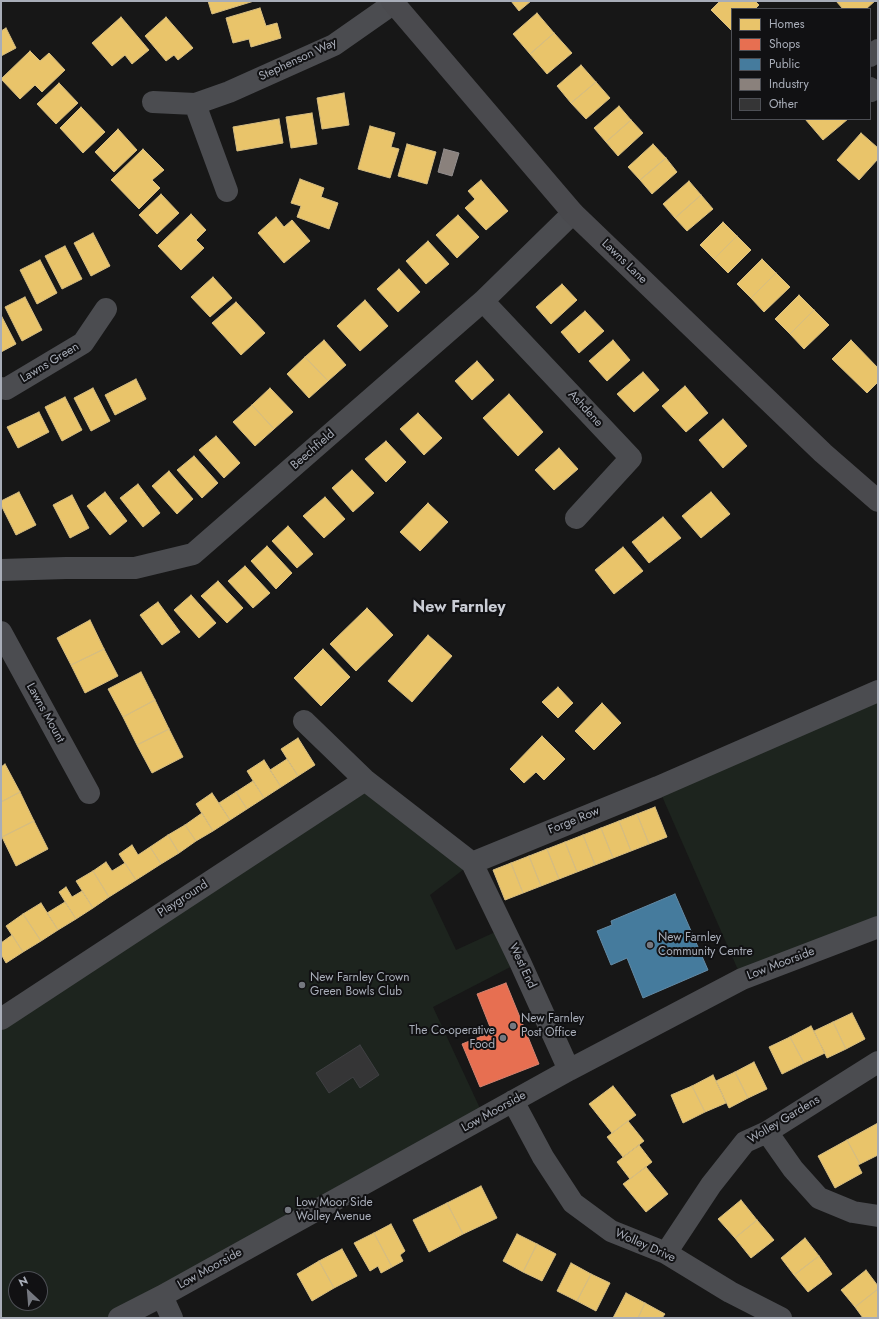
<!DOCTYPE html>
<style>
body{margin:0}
#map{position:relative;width:879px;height:1319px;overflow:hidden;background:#171717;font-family:Jost,sans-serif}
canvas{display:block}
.frame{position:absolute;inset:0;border:2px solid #a8adb8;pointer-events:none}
.legend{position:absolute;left:731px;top:8px;width:140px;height:112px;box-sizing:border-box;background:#111113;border:1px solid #4d4f55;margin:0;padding:5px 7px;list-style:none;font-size:12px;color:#a8adb8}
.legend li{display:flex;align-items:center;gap:8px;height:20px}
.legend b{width:20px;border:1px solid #4d4f55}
.north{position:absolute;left:8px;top:1271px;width:40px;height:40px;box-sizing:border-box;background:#111113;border:1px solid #4d4f55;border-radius:50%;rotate:334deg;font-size:11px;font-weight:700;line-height:16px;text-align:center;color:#a8adb8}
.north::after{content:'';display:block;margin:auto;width:14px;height:18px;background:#757880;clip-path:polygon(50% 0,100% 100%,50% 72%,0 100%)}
</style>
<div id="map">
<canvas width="879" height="1319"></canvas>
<div class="frame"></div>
<ul class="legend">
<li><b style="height:11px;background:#e9c46a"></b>Homes</li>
<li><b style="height:11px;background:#e76f51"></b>Shops</li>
<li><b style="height:11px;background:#457b9d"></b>Public</li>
<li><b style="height:11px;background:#8a817c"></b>Industry</li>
<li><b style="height:11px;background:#353536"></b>Other</li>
</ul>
<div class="north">N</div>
</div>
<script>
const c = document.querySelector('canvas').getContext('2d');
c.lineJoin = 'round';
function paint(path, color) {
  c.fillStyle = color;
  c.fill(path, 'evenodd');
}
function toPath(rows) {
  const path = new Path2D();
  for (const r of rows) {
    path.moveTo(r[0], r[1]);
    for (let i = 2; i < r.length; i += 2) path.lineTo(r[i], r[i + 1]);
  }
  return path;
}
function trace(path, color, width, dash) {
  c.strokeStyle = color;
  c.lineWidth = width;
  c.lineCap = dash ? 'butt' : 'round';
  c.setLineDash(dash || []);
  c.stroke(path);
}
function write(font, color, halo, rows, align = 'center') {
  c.font = font + ' Jost,sans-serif';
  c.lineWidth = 4;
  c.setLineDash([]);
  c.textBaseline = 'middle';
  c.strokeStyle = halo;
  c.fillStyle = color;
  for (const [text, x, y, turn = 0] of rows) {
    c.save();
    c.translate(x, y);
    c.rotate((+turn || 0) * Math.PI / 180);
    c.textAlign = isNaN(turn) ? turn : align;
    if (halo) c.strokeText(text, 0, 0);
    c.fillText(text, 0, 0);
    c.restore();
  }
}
paint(toPath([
 [878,691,878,927,742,979,658,787],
 [365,780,472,863,430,895,456,950,504,928,520,962,433,1007,484,1117,119,1318,1,1318,1,1019],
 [16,1279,40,1279,40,1303,16,1303]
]), '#1d241e');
const homes = toPath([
 [208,1,254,1,212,14,208,1],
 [511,1,531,1,519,11,511,1],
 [720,1,755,1,759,5,755,9,732,9,732,31,711,10,720,1],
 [836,1,875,1,866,9,843,9,836,1],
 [260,8,266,26,277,23,281,38,251,47,249,39,233,43,226,18,260,8],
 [537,13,554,33,530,54,513,34,537,13],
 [121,17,149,50,132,64,125,55,112,66,92,43,121,17],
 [166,17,193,48,178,60,174,55,166,61,145,36,166,17],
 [6,28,16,48,1,56,1,31,6,28],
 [554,33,572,53,547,74,530,54,554,33],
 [30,51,40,61,49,53,65,70,42,92,35,85,20,99,1,79,30,51],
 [581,65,596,82,571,103,557,86,581,65],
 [596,82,610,98,586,119,571,103,596,82],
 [59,83,78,103,56,124,37,104,59,83],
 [344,93,349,125,322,129,317,98,344,93],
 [619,106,631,120,606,142,594,128,619,106],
 [81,107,105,132,83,153,60,128,81,107],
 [312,113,317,144,291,148,286,117,312,113],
 [279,119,283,143,237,151,233,127,279,119],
 [805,119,848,119,823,140,805,119],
 [631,120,643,133,618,156,606,142,631,120],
 [370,126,395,133,391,147,399,149,390,178,358,169,370,126],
 [118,129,137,150,114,172,95,152,118,129],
 [861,133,878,148,878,159,859,180,837,160,861,133],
 [407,144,436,152,427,184,398,176,407,144],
 [653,144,666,158,640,180,628,167,653,144],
 [143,149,164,170,152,180,160,188,139,209,111,180,143,149],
 [666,158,677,172,652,194,640,180,666,158],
 [300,179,324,188,321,197,338,203,329,229,297,217,301,206,291,203,300,179],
 [481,180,508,211,486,230,465,208,475,199,468,191,481,180],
 [689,181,701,195,675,218,663,204,689,181],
 [161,194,179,213,157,234,139,215,161,194],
 [701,195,713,209,687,231,675,218,701,195],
 [191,214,206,230,196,240,204,248,181,270,158,246,191,214],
 [458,215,479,237,457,258,436,235,458,215],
 [276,217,284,227,292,220,310,241,284,263,258,233,276,217],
 [723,222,737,236,714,259,700,245,723,222],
 [93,233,110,266,91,276,74,243,93,233],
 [737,236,751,250,728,273,714,259,737,236],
 [428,241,449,264,426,284,406,261,428,241],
 [65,246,82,279,62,289,45,256,65,246],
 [762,259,776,273,751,298,737,284,762,259],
 [40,260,57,293,37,304,20,270,40,260],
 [399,269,420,292,398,312,377,289,399,269],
 [776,273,790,287,764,312,751,298,776,273],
 [213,277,232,298,210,317,191,297,213,277],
 [562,284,577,300,551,324,536,307,562,284],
 [799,295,814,310,790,334,775,319,799,295],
 [25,297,42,330,22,341,5,307,25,297],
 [365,300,388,326,360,351,337,326,365,300],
 [236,302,265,333,241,355,212,323,236,302],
 [814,310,829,325,804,349,790,334,814,310],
 [585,311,604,331,579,353,561,332,585,311],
 [1,315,16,344,1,352,1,315],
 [324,340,346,365,328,381,305,357,324,340],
 [613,340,630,360,607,381,589,361,613,340],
 [851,340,878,368,878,382,867,393,832,359,851,340],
 [305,357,328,381,309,398,287,374,305,357],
 [477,361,494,380,472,400,455,381,477,361],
 [643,372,659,390,634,412,617,394,643,372],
 [136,379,146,399,115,415,105,395,136,379],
 [685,386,708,413,686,432,662,406,685,386],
 [93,388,110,421,91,431,74,398,93,388],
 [270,388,293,412,274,429,252,405,270,388],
 [509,394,543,432,518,456,483,418,509,394],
 [65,397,82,430,62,441,45,407,65,397],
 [252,405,274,429,255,446,233,422,252,405],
 [39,412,49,432,18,448,7,427,39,412],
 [418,413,442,438,424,455,400,429,418,413],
 [723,419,747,446,723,468,699,440,723,419],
 [216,436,240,463,224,478,199,450,216,436],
 [386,441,406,462,386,482,365,459,386,441],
 [559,448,578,469,554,490,535,470,559,448],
 [194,456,218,483,202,498,177,470,194,456],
 [352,470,374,493,353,512,332,488,352,470],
 [169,471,193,499,177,514,152,486,169,471],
 [138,484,160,513,143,527,120,498,138,484],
 [19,492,36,525,16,535,1,505,1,501,19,492],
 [105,492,127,521,110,535,87,506,105,492],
 [711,492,730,514,701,538,682,516,711,492],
 [72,495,89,528,70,538,53,505,72,495],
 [325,497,345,519,324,538,303,516,325,497],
 [428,503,448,522,420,551,400,532,428,503],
 [663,517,681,538,649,563,632,542,663,517],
 [288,526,313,554,297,568,272,541,288,526],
 [267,546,292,573,276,589,251,561,267,546],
 [623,547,643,571,614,594,595,570,623,547],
 [245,566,270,593,253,608,228,581,245,566],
 [218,581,243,608,227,623,201,596,218,581],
 [191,595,216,623,199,638,174,610,191,595],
 [158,602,180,632,162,645,140,615,158,602],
 [367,608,393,635,356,671,330,644,367,608],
 [90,620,104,649,71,665,57,638,90,620],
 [428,635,452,656,412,702,388,681,428,635],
 [104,649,118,676,85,693,71,665,104,649],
 [323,649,350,677,321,706,294,678,323,649],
 [141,672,155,700,123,717,108,689,141,672],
 [558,687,573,703,558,718,542,702,558,687],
 [155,700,169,729,137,745,123,717,155,700],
 [602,703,621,723,594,750,575,731,602,703],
 [169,729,183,757,152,773,137,745,169,729],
 [542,736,565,759,544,780,536,772,524,783,510,769,542,736],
 [298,738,315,765,298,776,281,749,298,738],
 [287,759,298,776,281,787,270,770,287,759],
 [264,760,281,787,264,798,247,771,264,760],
 [5,764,20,792,1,802,1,767,5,764],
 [253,781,264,798,247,809,236,792,253,781],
 [20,792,34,821,2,837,1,802,20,792],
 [236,792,247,809,230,820,219,803,236,792],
 [212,793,230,820,213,831,196,804,212,793],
 [655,807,667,837,649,844,637,814,655,807],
 [202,813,213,831,196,841,185,825,202,813],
 [637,814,649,844,631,851,619,821,637,814],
 [34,821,48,849,16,866,2,837,34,821],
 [619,821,631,851,613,858,601,828,619,821],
 [185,825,196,841,179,853,168,835,185,825],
 [601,828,613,858,595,865,583,835,601,828],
 [168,835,179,853,161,864,150,847,168,835],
 [583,835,595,865,577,872,565,842,583,835],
 [565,842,577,872,559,879,547,849,565,842],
 [132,845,138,855,150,847,161,864,136,880,119,854,132,845],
 [547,849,559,879,541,886,529,856,547,849],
 [529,856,541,886,523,893,511,863,529,856],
 [106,862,112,871,125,863,136,880,109,897,93,871,106,862],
 [511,863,523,893,505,900,493,870,511,863],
 [93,871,109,897,93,908,76,881,93,871],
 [66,887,72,897,82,891,93,908,76,919,59,892,66,887],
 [65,902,76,919,58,930,47,913,65,902],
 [41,903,58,930,41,941,23,914,41,903],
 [23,914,41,941,23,952,6,926,23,914],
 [12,935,23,952,6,963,1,954,1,943,12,935],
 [852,1013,865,1039,846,1049,833,1022,852,1013],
 [833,1022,846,1049,827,1058,814,1031,833,1022],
 [811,1026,825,1053,804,1063,790,1037,811,1026],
 [790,1037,804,1063,782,1074,769,1047,790,1037],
 [754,1062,767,1089,748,1098,735,1072,754,1062],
 [735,1072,748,1098,729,1108,716,1081,735,1072],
 [713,1075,726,1103,705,1112,692,1086,713,1075],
 [613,1086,636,1115,612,1133,589,1104,613,1086],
 [692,1086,705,1112,683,1123,671,1095,692,1086],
 [628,1121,644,1141,623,1157,607,1137,628,1121],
 [878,1123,878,1155,860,1164,847,1140,878,1123],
 [847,1140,860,1164,858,1165,862,1173,835,1188,818,1156,847,1140],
 [639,1145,652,1162,630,1179,617,1162,639,1145],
 [646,1167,668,1194,646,1212,623,1184,646,1167],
 [481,1186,497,1218,463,1234,447,1203,481,1186],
 [741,1200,757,1220,735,1238,718,1219,741,1200],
 [447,1203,463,1234,429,1252,413,1220,447,1203],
 [757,1220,774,1240,751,1258,735,1238,757,1220],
 [391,1224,405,1251,400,1255,403,1261,392,1267,374,1233,391,1224],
 [374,1233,392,1267,381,1273,378,1266,370,1271,354,1243,374,1233],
 [517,1234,537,1244,523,1272,503,1261,517,1234],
 [805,1238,819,1256,794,1275,781,1258,805,1238],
 [537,1244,556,1254,542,1281,523,1272,537,1244],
 [342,1249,357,1276,334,1288,319,1261,342,1249],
 [819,1256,832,1274,808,1292,794,1275,819,1256],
 [319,1261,334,1288,312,1301,297,1274,319,1261],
 [571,1263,591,1274,577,1301,557,1291,571,1263],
 [866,1270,878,1286,878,1289,855,1307,841,1290,866,1270],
 [591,1274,610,1283,596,1311,577,1301,591,1274],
 [878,1289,878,1317,877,1318,863,1318,855,1307,878,1289],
 [626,1293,645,1303,638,1318,613,1318,626,1293],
 [645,1303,665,1314,662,1318,638,1318,645,1303]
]);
paint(homes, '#e9c46a');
trace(homes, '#d6bd81', 1);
const shops = toPath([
 [506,983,539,1064,480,1087,462,1044,492,1032,477,994,506,983]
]);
paint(shops, '#e76f51');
trace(shops, '#d48270', 1);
const public = toPath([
 [675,894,708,970,643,998,627,958,611,965,597,931,612,925,611,921,675,894]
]);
paint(public, '#457b9d');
trace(public, '#638aa5', 1);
const industry = toPath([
 [444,149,459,153,452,176,438,172,444,149]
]);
paint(industry, '#8a817c');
trace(industry, '#938e8e', 1);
const building = toPath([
 [360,1045,379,1075,360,1088,353,1077,329,1093,316,1073,360,1045]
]);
paint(building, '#353536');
trace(building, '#3f4043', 1);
trace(toPath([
 [870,56,878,50],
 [870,88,871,91],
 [153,102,195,104],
 [227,191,195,104,229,92,334,45,394,3],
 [483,301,631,458,576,518],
 [1,388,6,389,83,343,106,309],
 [1,570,66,568,135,568,193,554,483,301,573,213],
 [1,632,89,793],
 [304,721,365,780,472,863,658,787,878,691],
 [472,863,520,962,569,1070],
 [1,1019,365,780],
 [513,1101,543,1157,573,1203,611,1231,666,1253,730,1292,781,1318],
 [767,1132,793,1169,819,1198,853,1212,878,1216],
 [666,1253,711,1185,745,1142,767,1132,878,1062],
 [162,1296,172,1318],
 [119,1318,162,1296,569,1070,742,979,878,927]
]), '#4b4c50', 22);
trace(toPath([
 [392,1,573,213,823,453,878,501]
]), '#4a4a4e', 22);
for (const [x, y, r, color] of [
 [650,945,4,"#757880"],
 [302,985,4,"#757880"],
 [513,1026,4,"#757880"],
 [503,1038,4,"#757880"],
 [288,1210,4,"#757880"]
]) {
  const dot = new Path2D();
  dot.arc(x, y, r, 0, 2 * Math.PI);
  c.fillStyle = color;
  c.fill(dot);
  trace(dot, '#111113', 1.5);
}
write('12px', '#a8adb8', '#111113', [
 ["Stephenson Way",298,60,-25],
 ["Lawns Lane",624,262,44],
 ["Lawns Green",50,363,-31],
 ["Ashdene",585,409,47],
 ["Beechfield",313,450,-41],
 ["Lawns Mount",45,713,61],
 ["Forge Row",574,821,-22],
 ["Playground",183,899,-33],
 ["Low Moorside",781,964,-21],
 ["West End",522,966,65],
 ["Low Moorside",494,1112,-29],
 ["Wolley Gardens",784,1120,-31],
 ["Wolley Drive",645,1246,24],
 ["Low Moorside",210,1269,-29]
]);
write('12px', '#a8adb8', '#111113', [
 ["New Farnley",658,938],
 ["Community Centre",658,952],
 ["New Farnley Crown",310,978],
 ["Green Bowls Club",310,992],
 ["New Farnley",521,1019],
 ["Post Office",521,1033],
 ["The Co-operative",495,1031,"right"],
 ["Food",495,1045,"right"],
 ["Low Moor Side",296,1203],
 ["Wolley Avenue",296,1217]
], 'left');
write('bold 16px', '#c9ccd4', '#111113', [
 ["New Farnley",459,608]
]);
</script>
